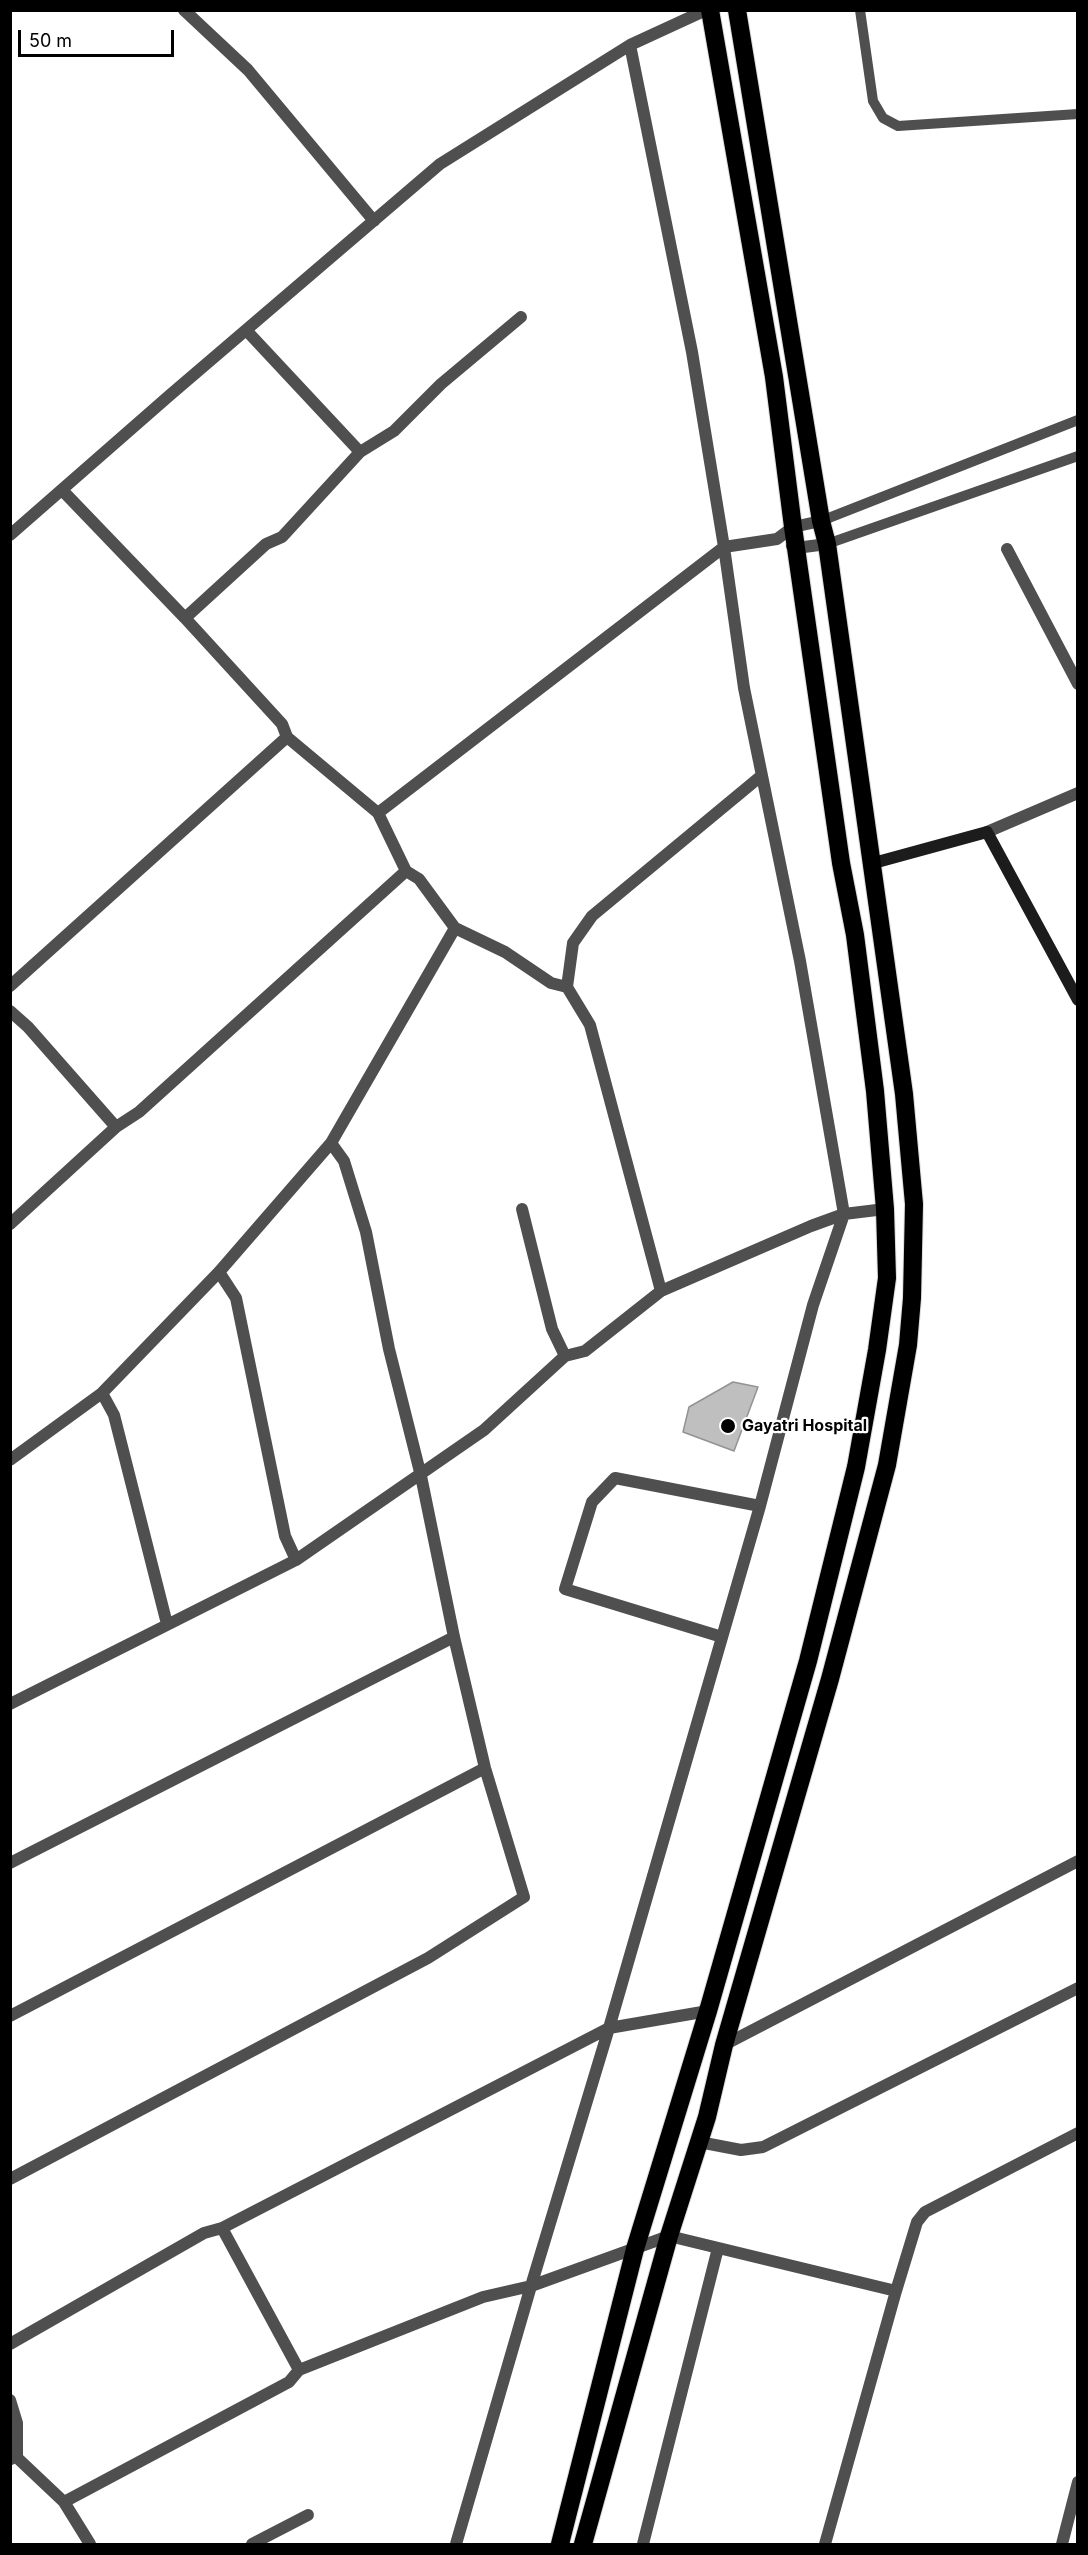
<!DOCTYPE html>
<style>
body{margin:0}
#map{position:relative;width:1088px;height:2555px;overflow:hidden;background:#fff;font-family:Inter,sans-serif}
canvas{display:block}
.frame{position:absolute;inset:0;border:12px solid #000;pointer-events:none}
.scale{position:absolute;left:18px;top:30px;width:156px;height:27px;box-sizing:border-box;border:3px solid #000;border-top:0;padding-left:8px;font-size:18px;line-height:21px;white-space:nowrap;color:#000;-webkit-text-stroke:4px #fff;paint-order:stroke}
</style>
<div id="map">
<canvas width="1088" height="2555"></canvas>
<div class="frame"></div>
<div class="scale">50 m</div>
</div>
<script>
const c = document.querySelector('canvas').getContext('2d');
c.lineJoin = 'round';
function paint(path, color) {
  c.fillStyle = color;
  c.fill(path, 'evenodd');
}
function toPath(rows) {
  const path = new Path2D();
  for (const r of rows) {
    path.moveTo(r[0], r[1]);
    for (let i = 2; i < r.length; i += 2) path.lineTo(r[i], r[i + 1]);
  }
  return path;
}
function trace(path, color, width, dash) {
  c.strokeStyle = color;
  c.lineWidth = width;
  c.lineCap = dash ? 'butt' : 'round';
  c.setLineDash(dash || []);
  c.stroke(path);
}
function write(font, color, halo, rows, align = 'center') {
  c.font = font + ' Inter,sans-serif';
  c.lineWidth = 4.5;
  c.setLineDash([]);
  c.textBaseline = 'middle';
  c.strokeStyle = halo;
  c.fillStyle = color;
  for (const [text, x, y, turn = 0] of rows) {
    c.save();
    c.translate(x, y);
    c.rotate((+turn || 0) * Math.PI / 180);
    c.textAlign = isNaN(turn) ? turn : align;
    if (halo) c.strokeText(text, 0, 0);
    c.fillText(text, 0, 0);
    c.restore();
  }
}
const building = toPath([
 [733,1382,758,1387,734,1451,683,1432,689,1407,733,1382]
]);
paint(building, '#bfbfbf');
trace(building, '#939393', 1.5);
const highway = toPath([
 [560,2544,635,2249,708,2011,808,1661,856,1467,877,1350,887,1278,885,1209,875,1091,855,935,841,863,793,527,774,377,710,10],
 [583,2544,669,2236,707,2117,724,2045,830,1679,887,1465,908,1345,912,1298,914,1204,904,1094,827,544,821,521,737,10]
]);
trace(highway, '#dbdbdb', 20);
trace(toPath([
 [860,10,873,101,883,118,898,126,1078,114],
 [821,521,1078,420],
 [827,544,1078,456]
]), '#4f4f4f', 10);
trace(toPath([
 [184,10,248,70,374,221],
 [246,330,360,452],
 [62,490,185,618,282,724,287,737,378,813,406,871,419,879,455,928,505,952,551,983,567,987],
 [10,535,170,395,440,164,630,45,706,10],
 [792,546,796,548,827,544],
 [1007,549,1078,684],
 [185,618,266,544,282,537,360,452,394,431,441,384,521,317],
 [378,813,724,547,777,539,793,527,821,521],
 [987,832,1078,793],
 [10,986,287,737],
 [10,1011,28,1027,116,1127],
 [522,1209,552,1329,565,1356],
 [10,1224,116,1127,139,1112,406,871],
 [219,1272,236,1298,285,1536,296,1560],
 [661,1291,590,1025,567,987,573,943,592,916,761,776],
 [102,1393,114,1415,167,1624],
 [10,1460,102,1393,219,1272,331,1143,455,928],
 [722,1637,565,1589,592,1502,615,1478,760,1506],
 [10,1704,296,1560,484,1430,565,1356,585,1351,661,1291,811,1226,844,1214,885,1209],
 [10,1863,454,1637],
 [10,2016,485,1768],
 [724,2045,1078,1861],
 [699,2142,741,2150,763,2147,1078,1988],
 [10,2179,428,1958,524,1897,485,1768,454,1637,421,1476,389,1349,366,1232,344,1161,331,1143],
 [222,2228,299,2370],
 [531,2286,669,2236,896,2291,917,2222,925,2212,1078,2133],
 [531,2286,609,2028,708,2011],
 [10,2344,204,2233,222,2228,609,2028,760,1506,813,1305,844,1214,800,961,744,688,724,547,692,352,630,45],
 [10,2400,17,2423,17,2455,11,2459],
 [10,2451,64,2502,90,2544],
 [64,2502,289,2382,299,2370,483,2297,531,2286,456,2544],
 [252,2544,308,2515],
 [643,2544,718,2248],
 [825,2544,896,2291],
 [1062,2544,1078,2482]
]), '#4f4f4f', 12);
trace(toPath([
 [870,864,987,832,1078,1000]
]), '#1c1c1c', 12);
trace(highway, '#000', 18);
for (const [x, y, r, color] of [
 [728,1426,8,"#000"]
]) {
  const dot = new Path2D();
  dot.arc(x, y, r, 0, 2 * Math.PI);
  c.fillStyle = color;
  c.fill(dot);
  trace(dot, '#fff', 2);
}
write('bold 16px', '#000', '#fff', [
 ["Gayatri Hospital",742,1426]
], 'left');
</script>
